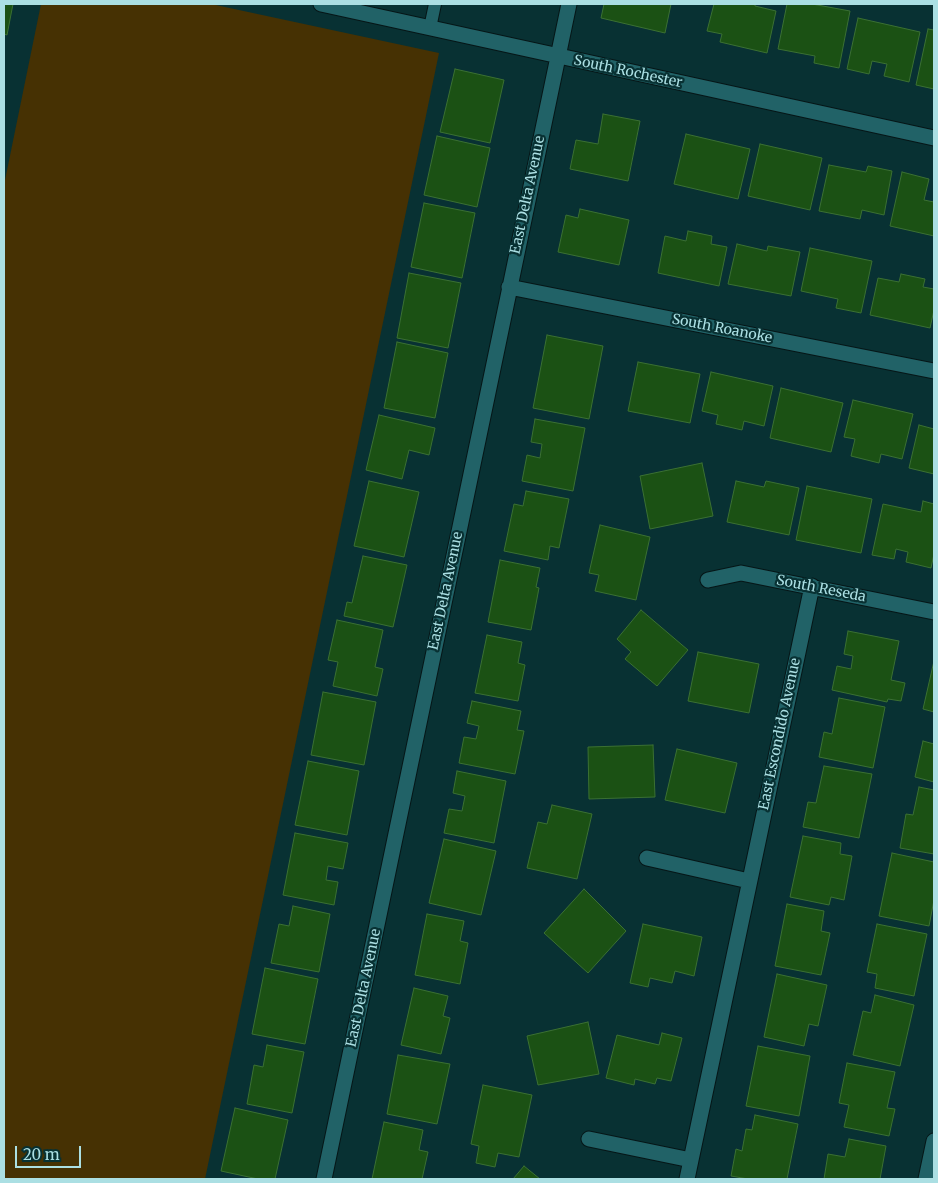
<!DOCTYPE html>
<style>
body{margin:0}
#map{position:relative;width:938px;height:1183px;overflow:hidden;background:#083133;font-family:Merriweather,serif}
canvas{display:block}
.frame{position:absolute;inset:0;border:5px solid #abdfe3;pointer-events:none}
.scale{position:absolute;left:15px;top:1146px;width:66px;height:22px;box-sizing:border-box;border:2px solid #abdfe3;border-top:0;padding-left:6px;font-size:15px;line-height:18px;white-space:nowrap;color:#abdfe3;-webkit-text-stroke:4px #083133;paint-order:stroke}
</style>
<div id="map">
<canvas width="938" height="1183"></canvas>
<div class="frame"></div>
<div class="scale">20 m</div>
</div>
<script>
const c = document.querySelector('canvas').getContext('2d');
c.lineJoin = 'round';
function paint(path, color) {
  c.fillStyle = color;
  c.fill(path, 'evenodd');
}
function toPath(rows) {
  const path = new Path2D();
  for (const r of rows) {
    path.moveTo(r[0], r[1]);
    for (let i = 2; i < r.length; i += 2) path.lineTo(r[i], r[i + 1]);
  }
  return path;
}
function trace(path, color, width, dash) {
  c.strokeStyle = color;
  c.lineWidth = width;
  c.lineCap = dash ? 'butt' : 'round';
  c.setLineDash(dash || []);
  c.stroke(path);
}
function write(font, color, halo, rows, align = 'center') {
  c.font = font + ' Merriweather,serif';
  c.lineWidth = 4.5;
  c.setLineDash([]);
  c.textBaseline = 'middle';
  c.strokeStyle = halo;
  c.fillStyle = color;
  for (const [text, x, y, turn = 0] of rows) {
    c.save();
    c.translate(x, y);
    c.rotate((+turn || 0) * Math.PI / 180);
    c.textAlign = isNaN(turn) ? turn : align;
    if (halo) c.strokeText(text, 0, 0);
    c.fillText(text, 0, 0);
    c.restore();
  }
}
paint(toPath([
 [41,4,211,4,439,53,205,1179,4,1179,4,185]
]), '#463103');
const building = toPath([
 [4,4,13,4,7,35,4,34,4,4],
 [604,4,671,4,665,33,601,18,604,4],
 [714,4,755,4,755,6,776,11,767,53,720,42,722,34,707,31,714,4],
 [787,4,812,4,850,11,839,68,814,63,815,56,778,49,787,4],
 [858,18,920,32,909,82,884,76,887,64,872,61,869,74,847,69,858,18],
 [928,29,934,30,934,89,916,85,928,29],
 [455,69,504,80,490,143,440,132,455,69],
 [603,114,640,121,628,181,570,169,576,140,598,144,603,114],
 [686,134,750,149,738,199,674,184,686,134],
 [437,136,490,148,477,207,424,195,437,136],
 [760,144,822,158,810,210,748,196,760,144],
 [829,165,866,172,868,166,892,171,884,215,862,210,860,219,819,211,829,165],
 [902,172,929,179,924,200,934,202,934,236,890,226,902,172],
 [424,203,475,213,462,278,411,267,424,203],
 [580,209,629,220,619,265,558,252,566,215,578,218,580,209],
 [688,231,712,236,711,244,727,247,719,286,658,273,665,236,686,241,688,231],
 [737,244,767,251,768,246,800,252,791,296,728,284,737,244],
 [810,248,872,261,861,313,836,308,838,299,801,291,810,248],
 [409,273,461,283,448,348,397,338,409,273],
 [901,274,925,279,923,287,934,289,934,310,930,328,870,315,878,278,899,282,901,274],
 [547,335,603,346,589,419,533,408,547,335],
 [397,342,448,353,435,418,384,408,397,342],
 [638,362,700,374,690,423,628,411,638,362],
 [711,372,773,386,764,426,744,421,742,430,716,424,718,415,702,411,711,372],
 [781,388,843,403,831,452,770,438,781,388],
 [853,400,913,414,902,459,881,454,879,463,851,456,855,439,844,437,853,400],
 [379,415,435,428,429,455,409,450,402,479,366,470,379,415],
 [535,419,585,428,573,491,522,481,527,455,540,458,542,444,531,442,535,419],
 [919,425,934,429,934,474,909,468,919,425],
 [702,463,713,516,650,529,640,476,702,463],
 [369,481,419,492,404,557,354,546,369,481],
 [736,481,764,487,766,481,799,488,789,535,727,522,736,481],
 [807,486,872,499,861,553,796,540,807,486],
 [526,491,569,499,559,548,550,546,548,560,504,551,514,504,523,506,526,491],
 [923,501,934,504,934,554,931,568,906,562,908,552,896,549,894,559,872,555,883,504,921,512,923,501],
 [600,525,650,537,636,600,595,591,599,575,589,573,600,525],
 [363,556,407,565,393,627,344,616,347,602,352,603,363,556],
 [500,560,540,568,536,587,539,588,531,630,488,622,500,560],
 [641,610,688,650,657,686,625,659,631,652,617,639,641,610],
 [337,620,383,630,375,667,383,669,377,696,333,686,338,662,328,660,337,620],
 [848,631,899,641,891,680,905,683,901,701,888,699,887,702,832,690,837,666,851,669,853,656,844,654,848,631],
 [487,635,522,642,518,663,525,665,518,701,475,693,487,635],
 [698,652,759,664,749,713,688,701,698,652],
 [934,661,934,712,923,709,934,661],
 [323,692,376,702,364,765,311,755,323,692],
 [839,698,885,707,873,768,819,757,824,732,832,734,839,698],
 [472,701,521,711,517,730,524,731,515,774,459,763,464,737,476,739,479,726,467,723,472,701],
 [923,741,934,744,934,741,934,782,915,777,923,741],
 [653,745,655,797,589,799,588,747,653,745],
 [677,749,737,763,725,813,665,800,677,749],
 [308,761,359,771,347,835,295,825,308,761],
 [824,766,872,774,859,838,803,827,808,802,816,803,824,766],
 [457,771,506,781,494,843,444,833,449,809,462,811,465,796,453,793,457,771],
 [919,787,934,790,934,854,900,848,906,814,913,815,919,787],
 [552,805,592,814,577,879,527,868,538,822,547,824,552,805],
 [295,833,348,843,343,869,328,866,326,880,338,882,334,905,283,895,295,833],
 [803,836,841,843,840,854,852,856,844,900,831,897,829,905,790,897,803,836],
 [444,839,496,851,481,915,429,903,444,839],
 [892,853,934,862,934,900,929,926,879,916,892,853],
 [584,889,626,931,588,973,544,933,584,889],
 [787,904,824,911,821,931,830,933,821,975,775,966,787,904],
 [293,906,330,914,319,972,271,963,279,924,289,926,293,906],
 [427,914,464,921,460,941,468,943,460,984,415,975,427,914],
 [643,924,702,937,694,976,675,971,672,983,650,978,648,987,630,983,643,924],
 [877,924,927,934,914,996,875,988,877,974,867,972,877,924],
 [265,968,318,979,305,1044,252,1034,265,968],
 [777,974,827,985,818,1026,809,1024,804,1046,764,1037,777,974],
 [414,988,448,996,443,1016,450,1018,441,1054,401,1045,414,988],
 [875,995,914,1005,900,1066,853,1055,863,1011,871,1013,875,995],
 [588,1022,599,1074,538,1085,527,1036,588,1022],
 [662,1033,682,1038,671,1081,657,1078,655,1084,635,1079,634,1085,606,1078,617,1035,659,1045,662,1033],
 [267,1045,304,1052,292,1113,247,1104,254,1065,263,1067,267,1045],
 [758,1046,810,1056,799,1116,746,1106,758,1046],
 [398,1055,450,1064,437,1124,387,1114,398,1055],
 [847,1063,895,1072,887,1108,895,1109,889,1136,844,1127,849,1105,839,1103,847,1063],
 [483,1085,532,1095,519,1157,498,1153,495,1167,476,1163,479,1146,471,1144,483,1085],
 [235,1108,288,1120,275,1179,258,1179,221,1171,235,1108],
 [755,1115,798,1124,787,1179,748,1179,731,1176,736,1149,742,1151,746,1129,752,1130,755,1115],
 [384,1122,423,1130,419,1150,428,1152,422,1179,372,1179,384,1122],
 [849,1139,886,1146,880,1179,824,1179,828,1154,845,1157,849,1139],
 [524,1166,540,1179,513,1179,524,1166]
]);
paint(building, '#1b5114');
trace(building, '#3b7033', 1);
const service = toPath([
 [430,28,435,4]
]);
const minor = toPath([
 [321,4,934,138],
 [509,287,934,371],
 [708,580,741,573,934,612],
 [647,858,749,881],
 [589,1139,691,1160],
 [324,1179,569,4],
 [687,1179,812,586],
 [926,1179,934,1141]
]);
trace(service, '#061617', 14);
trace(minor, '#061617', 17);
trace(service, '#216267', 12);
trace(minor, '#216267', 15);
write('14px', '#abdfe3', '#083133', [
 ["South Rochester",628,72,12],
 ["East Delta Avenue",528,195,-78],
 ["South Roanoke",722,329,11],
 ["South Reseda",821,589,11],
 ["East Delta Avenue",446,591,-78],
 ["East Escondido Avenue",780,734,-78],
 ["East Delta Avenue",364,988,-78]
]);
</script>
